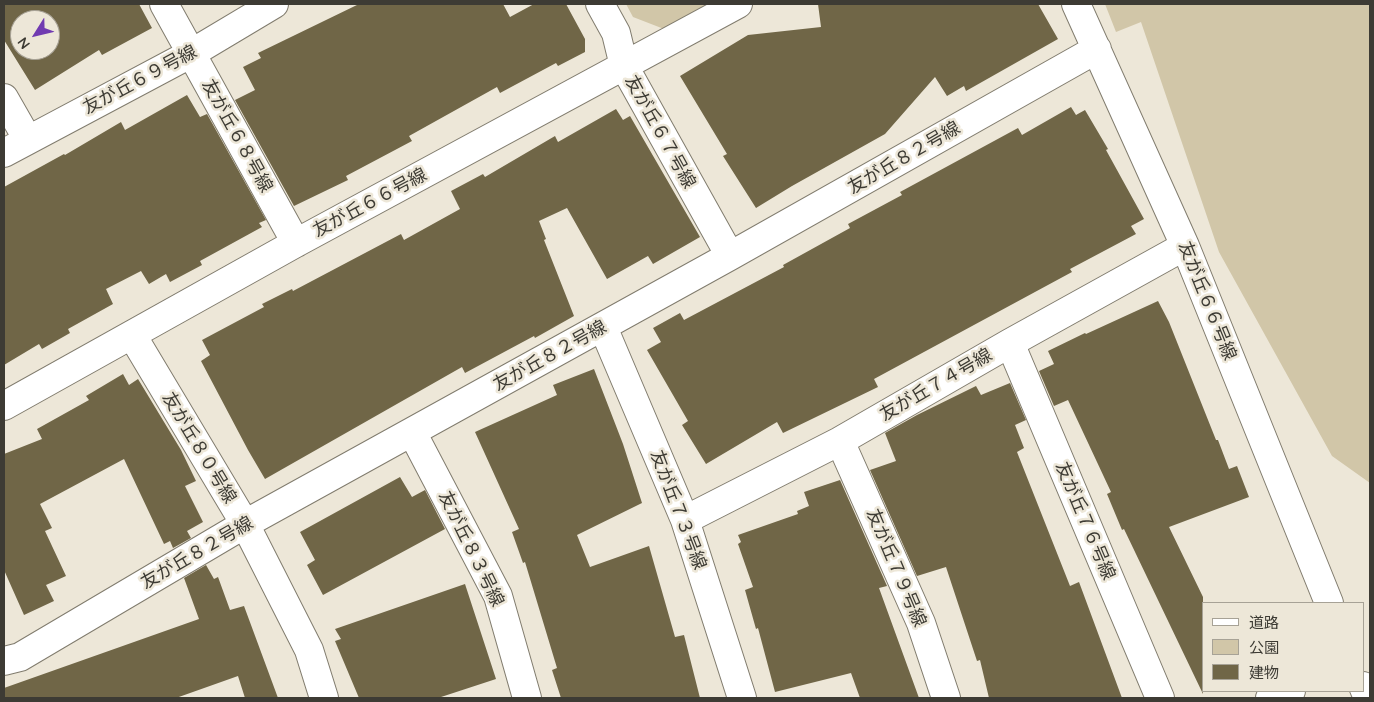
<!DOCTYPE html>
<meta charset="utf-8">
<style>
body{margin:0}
#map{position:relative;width:1374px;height:702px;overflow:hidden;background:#ede7d8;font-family:Quicksand,"Noto Sans JP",sans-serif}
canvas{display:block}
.frame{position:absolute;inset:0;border:5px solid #3d3b34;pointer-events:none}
.legend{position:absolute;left:1202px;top:602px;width:162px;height:90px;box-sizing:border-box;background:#ede7d8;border:1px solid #a7a296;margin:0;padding:6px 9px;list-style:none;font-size:15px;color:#3d3b34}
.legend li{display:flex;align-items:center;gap:10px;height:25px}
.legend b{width:25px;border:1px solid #a7a296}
.north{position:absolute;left:10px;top:10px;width:50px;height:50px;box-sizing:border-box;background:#ede7d8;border:1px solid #a7a296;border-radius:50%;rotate:234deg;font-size:14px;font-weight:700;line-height:20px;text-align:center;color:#3d3b34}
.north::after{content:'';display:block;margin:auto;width:18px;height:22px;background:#713bb1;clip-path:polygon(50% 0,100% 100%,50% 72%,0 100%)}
</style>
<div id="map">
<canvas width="1374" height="702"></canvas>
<div class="frame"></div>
<ul class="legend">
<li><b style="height:6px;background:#fff"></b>道路</li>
<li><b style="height:14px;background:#d1c6a8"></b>公園</li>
<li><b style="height:14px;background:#706647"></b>建物</li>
</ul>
<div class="north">N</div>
</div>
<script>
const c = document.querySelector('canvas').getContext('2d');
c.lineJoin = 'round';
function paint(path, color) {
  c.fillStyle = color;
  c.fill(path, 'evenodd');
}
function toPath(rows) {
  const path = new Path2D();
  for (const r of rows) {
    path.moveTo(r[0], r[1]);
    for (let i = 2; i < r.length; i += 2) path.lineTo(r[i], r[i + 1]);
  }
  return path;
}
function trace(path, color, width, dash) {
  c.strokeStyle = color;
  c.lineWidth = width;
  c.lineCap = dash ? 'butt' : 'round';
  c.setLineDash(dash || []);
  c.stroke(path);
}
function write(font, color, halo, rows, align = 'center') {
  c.font = font + ' Quicksand,"Noto Sans JP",sans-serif';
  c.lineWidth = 5;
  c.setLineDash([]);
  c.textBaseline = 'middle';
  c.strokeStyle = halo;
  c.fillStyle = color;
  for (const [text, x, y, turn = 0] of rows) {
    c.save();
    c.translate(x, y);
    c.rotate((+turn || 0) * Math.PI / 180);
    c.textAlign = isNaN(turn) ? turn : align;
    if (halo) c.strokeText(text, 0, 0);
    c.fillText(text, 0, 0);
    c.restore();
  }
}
paint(toPath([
 [626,4,708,4,664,29,633,17],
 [1105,4,1370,4,1370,483,1332,456,1219,252,1141,22,1116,32]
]), '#d1c6a8');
paint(toPath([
 [4,4,139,4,152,28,102,55,99,50,35,90,4,40],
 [20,20,50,20,50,50,20,50],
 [359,4,503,4,510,17,534,4,566,4,585,39,585,52,558,66,556,63,500,93,497,87,409,136,412,141,346,176,348,180,294,206,235,100,255,90,243,67,261,58,258,53],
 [818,4,1038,4,1058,39,966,91,964,86,947,96,935,77,885,134,792,186,756,208,723,156,727,154,680,76,748,35,821,27],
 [187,95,200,117,207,114,266,220,259,223,262,227,200,261,202,265,170,282,166,274,149,284,141,271,106,289,113,304,68,329,70,333,42,349,39,344,4,365,4,187,64,154,65,155,121,122,125,130],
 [1071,107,1076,115,1085,110,1108,149,1106,150,1144,219,1131,226,1136,234,1070,269,1072,272,874,379,878,387,783,433,777,422,706,464,682,425,688,421,647,350,661,342,653,328,680,313,684,320,784,267,783,265,850,228,848,224,902,195,900,192,1018,128,1022,135],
 [616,109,623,120,630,116,700,237,653,264,648,256,607,279,567,208,539,221,546,239,544,240,574,316,535,338,534,336,465,373,462,367,265,479,248,450,201,361,210,355,202,340,264,307,262,304,292,289,293,291,401,234,404,240,460,209,451,191,483,174,485,177,555,136,558,142],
 [1158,301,1169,322,1216,440,1218,440,1229,469,1237,466,1249,497,1169,527,1203,597,1203,694,1124,529,1122,530,1107,494,1111,492,1068,400,1054,406,1039,371,1054,364,1048,351,1085,333,1086,334],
 [594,369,623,444,642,503,577,535,590,567,649,546,675,637,684,635,700,698,561,698,552,670,557,668,525,562,523,563,512,532,519,529,475,432,557,395,553,385],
 [123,374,129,385,138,379,181,450,196,481,185,486,203,522,187,531,191,538,173,548,170,541,164,544,124,459,40,504,52,528,45,531,66,576,46,585,54,601,24,615,4,570,4,454,42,439,37,429,89,400,86,396],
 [1010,383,1026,420,1015,425,1024,448,1017,452,1070,586,1079,582,1122,698,989,698,980,660,977,661,946,567,917,576,870,470,896,461,885,433,917,415,976,386,981,395],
 [400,477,412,497,425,490,445,529,323,595,307,565,315,560,300,532],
 [840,480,887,586,879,588,919,698,860,698,851,673,775,692,758,628,756,629,745,590,753,587,738,544,741,542,738,535,798,514,797,511,809,506,804,492],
 [206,565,214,579,218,577,230,610,244,606,278,698,245,698,238,676,176,698,4,698,4,688,199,619,184,578],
 [465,584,496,679,438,698,359,698,335,641,341,639,335,629]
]), '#706647');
const minor = toPath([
 [164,4,296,243],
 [600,4,616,33,624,66,730,256],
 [1076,4,1185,246,1329,603],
 [4,98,28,140],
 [4,153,192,53,274,4],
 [603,327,685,520,742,698],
 [132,335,245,524,309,650,324,698],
 [1010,343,1160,698],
 [4,406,296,243,738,4],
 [412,432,498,596,527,698],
 [840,441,921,623,946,698],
 [685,520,840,441,1010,343,1185,246],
 [4,661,20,657,245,524,730,256,1097,49],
 [1363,686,1368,698],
 [1270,698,1291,691]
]);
trace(minor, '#817c6e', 30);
trace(minor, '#fff', 28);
write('18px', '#3d3b34', '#ede7d8', [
 ["友が丘６９号線",140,80,-28],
 ["友が丘６７号線",660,132,61],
 ["友が丘６８号線",237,136,61],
 ["友が丘８２号線",904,158,-30],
 ["友が丘６６号線",370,203,-28],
 ["友が丘６６号線",1207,301,68],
 ["友が丘８２号線",550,356,-29],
 ["友が丘７４号線",936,385,-30],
 ["友が丘８０号線",199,448,59],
 ["友が丘７３号線",678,510,69],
 ["友が丘７６号線",1085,521,67],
 ["友が丘８３号線",471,549,64],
 ["友が丘８２号線",197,553,-30],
 ["友が丘７９号線",896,568,67]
]);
</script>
